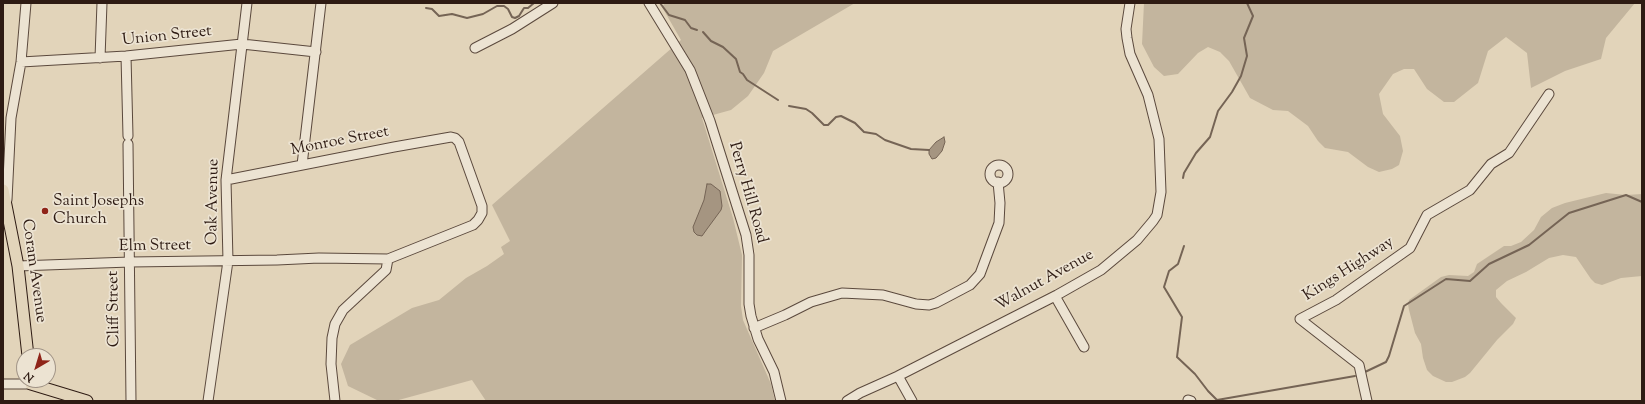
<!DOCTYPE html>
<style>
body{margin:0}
#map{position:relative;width:1645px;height:404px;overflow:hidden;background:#e2d4ba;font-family:"Sorts Mill Goudy",serif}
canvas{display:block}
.frame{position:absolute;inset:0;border:4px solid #2e1b13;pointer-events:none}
.north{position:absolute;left:16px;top:348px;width:40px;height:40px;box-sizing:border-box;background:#ece3d2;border:1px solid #a09386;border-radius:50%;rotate:218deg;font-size:11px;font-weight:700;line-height:16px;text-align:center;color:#2e1b13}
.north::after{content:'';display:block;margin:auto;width:14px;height:18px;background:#8f2418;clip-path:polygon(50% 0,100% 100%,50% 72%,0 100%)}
</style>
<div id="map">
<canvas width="1645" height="404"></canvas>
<div class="frame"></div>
<div class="north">N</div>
</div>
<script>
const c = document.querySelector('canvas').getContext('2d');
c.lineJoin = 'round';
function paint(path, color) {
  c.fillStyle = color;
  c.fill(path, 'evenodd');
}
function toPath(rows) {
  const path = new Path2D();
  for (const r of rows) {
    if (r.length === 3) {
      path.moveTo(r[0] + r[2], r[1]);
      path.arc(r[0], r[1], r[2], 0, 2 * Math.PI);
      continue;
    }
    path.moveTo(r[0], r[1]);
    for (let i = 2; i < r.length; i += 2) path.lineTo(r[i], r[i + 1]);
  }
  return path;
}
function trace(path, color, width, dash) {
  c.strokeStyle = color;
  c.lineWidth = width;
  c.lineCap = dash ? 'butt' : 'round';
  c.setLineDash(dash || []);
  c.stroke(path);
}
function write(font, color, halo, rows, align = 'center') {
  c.font = font + ' "Sorts Mill Goudy",serif';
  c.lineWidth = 3.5;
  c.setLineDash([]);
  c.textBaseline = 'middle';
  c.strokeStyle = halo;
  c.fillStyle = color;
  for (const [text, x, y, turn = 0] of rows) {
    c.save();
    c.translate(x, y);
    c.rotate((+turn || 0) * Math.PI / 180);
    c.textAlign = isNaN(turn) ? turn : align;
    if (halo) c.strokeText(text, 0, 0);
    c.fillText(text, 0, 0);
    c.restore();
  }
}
paint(toPath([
 [665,3,855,3,773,51,764,73,748,96,731,110,702,118,733,218,742,255,741,306,743,320,771,384,775,401,486,401,472,380,395,401,379,401,348,386,341,364,350,345,412,308,439,300,466,278,487,266,504,254,501,247,510,241,492,205,681,40,662,7],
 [1144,3,1635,3,1606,38,1601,59,1565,71,1531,88,1527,53,1506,37,1488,51,1478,83,1454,102,1444,102,1427,89,1414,69,1404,69,1393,74,1379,94,1383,114,1400,136,1403,151,1399,165,1392,169,1379,172,1368,167,1348,152,1325,148,1318,141,1308,126,1288,111,1273,110,1250,98,1229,61,1220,52,1208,47,1198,53,1178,74,1164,76,1154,67,1142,44],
 [1606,193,1626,195,1642,194,1642,276,1621,278,1602,285,1595,283,1591,279,1576,257,1563,255,1549,258,1526,272,1507,281,1496,290,1496,297,1501,303,1516,318,1513,324,1497,340,1470,373,1465,377,1452,382,1446,382,1433,376,1427,370,1423,358,1421,344,1415,333,1409,310,1408,304,1409,300,1441,277,1449,275,1468,276,1474,272,1477,264,1504,246,1511,246,1521,242,1534,230,1541,217,1552,208,1565,203]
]), '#c3b59e');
const water = toPath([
 [944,137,945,142,942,151,936,158,932,159,929,154,929,150,936,142,944,137],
 [707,184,711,184,720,191,722,206,721,210,707,229,702,236,697,235,694,232,693,227,704,200,707,184]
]);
paint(water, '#a59581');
trace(water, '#756455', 1);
trace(toPath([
 [660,3,669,15,685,20,691,28,697,30],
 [426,8,432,9,439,16,452,14,467,18,483,14,497,6,504,6,508,9,512,17,515,18,519,16,524,8,528,8,534,3],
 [703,32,711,41,723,47,736,59,740,72,743,74,747,80,778,100],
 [789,106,806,109,812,113,824,125,828,125,836,117,841,116,855,123,864,132,876,134,885,140,911,149,929,150],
 [1183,178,1184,173,1196,153,1210,137,1218,111,1232,92,1241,76,1247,56,1244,38,1253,16,1247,3],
 [1184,246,1178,264,1169,271,1164,287,1182,317,1177,357,1195,374,1208,391,1217,400,1355,376],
 [1365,372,1386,362,1389,356,1404,306,1446,279,1470,281,1489,264,1529,245,1569,213,1626,195,1642,202]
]), '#756455', 2);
const minor = toPath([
 [649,3,690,70,710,121,746,235,749,255,749,304,751,316,758,339,774,372,781,401],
 [475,48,512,29,553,3],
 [126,56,128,136],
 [100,58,102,3],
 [21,62,126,56,242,44,316,52],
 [128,144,131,401],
 [302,165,321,3],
 [999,174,9],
 [7,200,11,118,21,62,26,3],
 [18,266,130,262,277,260,319,258,388,259,473,225,478,220,482,213,482,206,459,142,455,138,451,137,394,147,226,180],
 [1055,296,1084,347],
 [754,328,785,315,811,302,842,293,883,295,916,304,929,305,936,303,970,285,980,274,999,223,1000,203,998,182],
 [898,376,912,401],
 [3,384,31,384],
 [1188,400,1191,401],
 [208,401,228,261,226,180,247,3],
 [335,401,331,364,332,338,335,324,343,310,386,270,388,259],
 [847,401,860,393,898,376,1057,295,1101,270,1137,240,1153,221,1157,215,1161,192,1159,139,1148,95,1130,54,1127,38,1126,29,1130,3],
 [1367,401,1359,365,1300,319,1336,300,1410,248,1427,215,1470,190,1491,164,1509,153,1549,94]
]);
const major = toPath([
 [3,190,18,266,28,356],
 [31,380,31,384,87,401]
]);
trace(minor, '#5b493d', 11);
trace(major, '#2e1b13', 13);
trace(minor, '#ece3d2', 9);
trace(major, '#e2d4ba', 11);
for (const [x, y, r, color] of [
 [45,211,4,"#8f2418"]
]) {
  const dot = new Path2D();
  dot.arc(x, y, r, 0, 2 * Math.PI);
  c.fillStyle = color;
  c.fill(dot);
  trace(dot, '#ece3d2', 1.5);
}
write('16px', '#2e1b13', '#ece3d2', [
 ["Union Street",167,37,-6],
 ["Monroe Street",340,142,-11],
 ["Perry Hill Road",747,193,74],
 ["Oak Avenue",214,202,-89],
 ["Elm Street",155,247,-1],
 ["Kings Highway",1349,270,-33],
 ["Coram Avenue",33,271,82],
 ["Walnut Avenue",1045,281,-29],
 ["Cliff Street",115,309,-91]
]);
write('16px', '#2e1b13', '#ece3d2', [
 ["Saint Josephs",53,202],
 ["Church",53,220]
], 'left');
</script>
